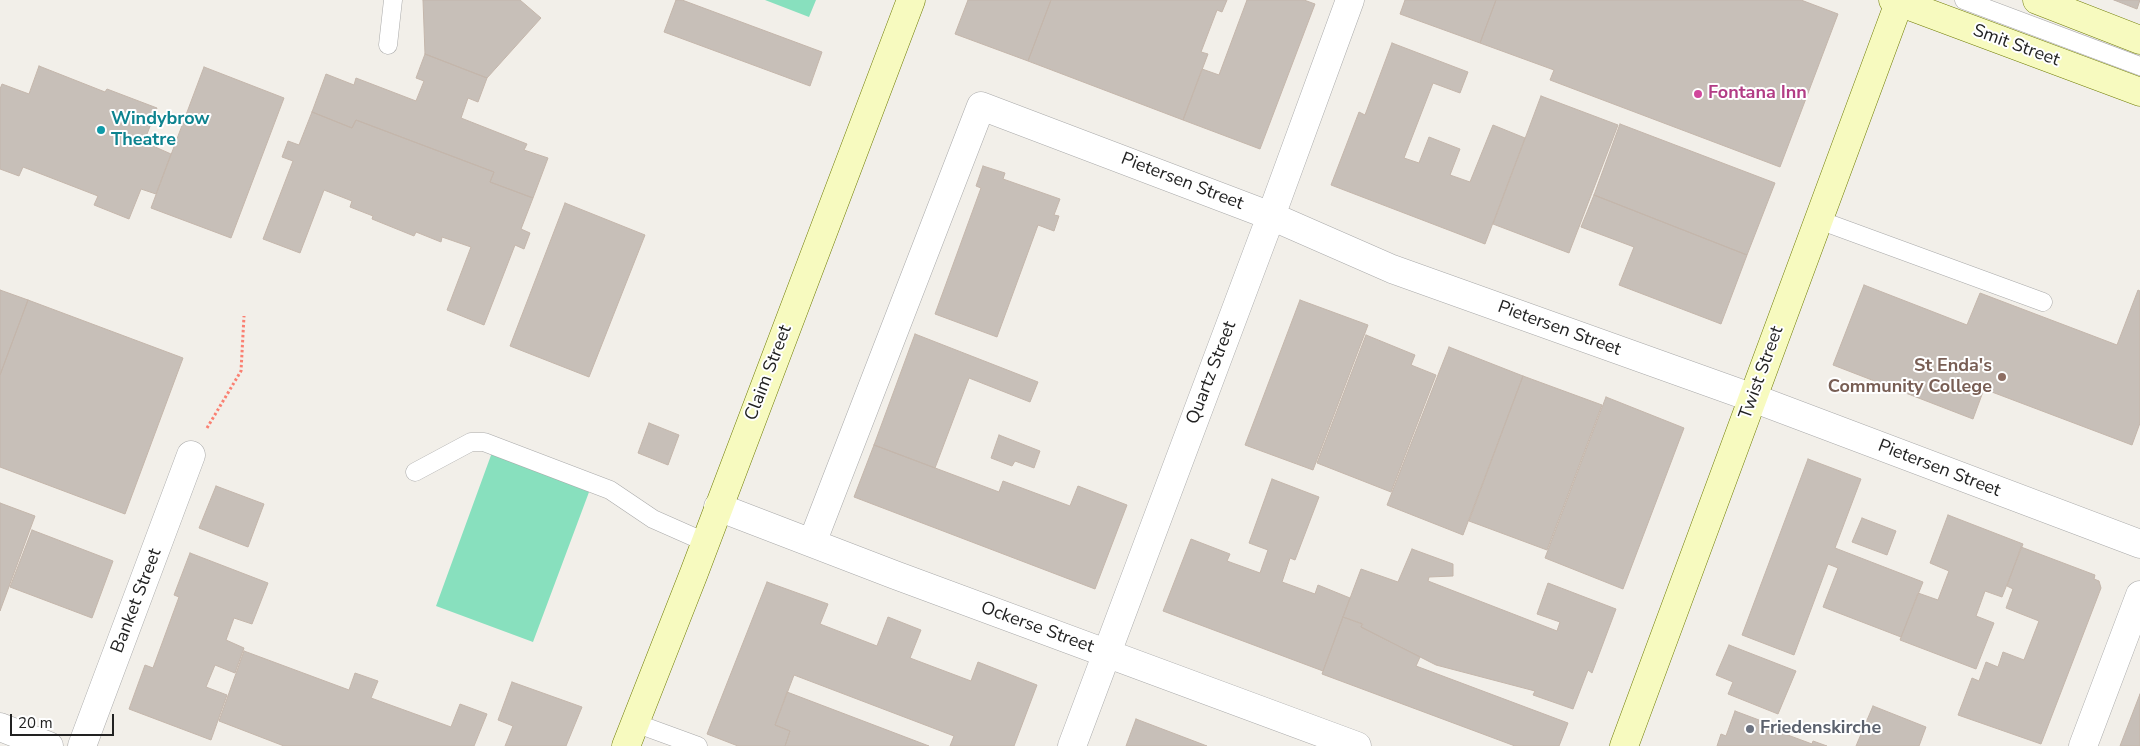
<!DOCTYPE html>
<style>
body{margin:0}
#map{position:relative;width:2140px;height:746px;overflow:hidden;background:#f2efe9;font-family:"Nunito Sans",sans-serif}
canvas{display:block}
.scale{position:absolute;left:10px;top:714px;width:104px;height:22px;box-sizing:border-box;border:2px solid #222;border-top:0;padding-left:6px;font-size:15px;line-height:18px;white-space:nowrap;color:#222;-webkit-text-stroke:4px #fff;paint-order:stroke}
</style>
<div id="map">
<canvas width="2140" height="746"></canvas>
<div class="scale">20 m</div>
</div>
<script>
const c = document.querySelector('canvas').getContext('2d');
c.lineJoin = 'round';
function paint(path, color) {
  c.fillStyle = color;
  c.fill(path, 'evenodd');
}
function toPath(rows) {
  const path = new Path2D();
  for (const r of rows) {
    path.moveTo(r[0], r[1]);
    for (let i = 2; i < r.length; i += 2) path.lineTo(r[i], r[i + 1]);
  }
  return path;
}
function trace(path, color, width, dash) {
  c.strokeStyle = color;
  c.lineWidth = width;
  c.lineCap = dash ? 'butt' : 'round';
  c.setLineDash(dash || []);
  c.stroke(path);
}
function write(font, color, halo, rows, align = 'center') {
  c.font = font + ' "Nunito Sans",sans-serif';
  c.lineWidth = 4;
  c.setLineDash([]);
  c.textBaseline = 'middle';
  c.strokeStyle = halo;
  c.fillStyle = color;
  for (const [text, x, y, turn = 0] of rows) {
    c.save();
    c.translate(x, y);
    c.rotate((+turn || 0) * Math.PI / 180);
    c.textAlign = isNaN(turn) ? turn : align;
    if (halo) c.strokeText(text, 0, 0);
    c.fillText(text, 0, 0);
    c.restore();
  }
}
paint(toPath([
 [765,0,816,0,809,17],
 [494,447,592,484,533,642,436,606]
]), '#88e0be');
const building = toPath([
 [423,0,520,0,541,18,487,78,425,54,423,0],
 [676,0,682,0,822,52,810,86,664,32,676,0],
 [968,0,1051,0,1028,61,955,34,968,0],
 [1051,0,1227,0,1222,12,1217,10,1201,52,1208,54,1183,120,1028,61,1051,0],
 [1247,0,1304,0,1315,4,1260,149,1183,120,1202,69,1219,75,1247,0],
 [1405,0,1496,0,1480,43,1400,14,1405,0],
 [1496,0,1801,0,1838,14,1780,167,1550,80,1554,70,1480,43,1496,0],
 [2114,0,2140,0,2137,9,2114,0],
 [1392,43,1468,72,1460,93,1433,83,1404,158,1419,163,1429,137,1460,149,1450,175,1470,182,1493,125,1525,138,1485,244,1331,185,1359,112,1365,115,1392,43],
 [425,54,487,78,478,102,468,98,461,118,527,144,524,150,548,158,533,198,490,182,494,172,356,120,352,128,312,112,326,74,354,85,356,78,416,101,424,81,416,78,425,54],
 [39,66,105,92,107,89,157,108,144,142,171,154,156,194,141,189,129,219,94,205,98,196,23,167,19,176,0,169,0,89,2,84,29,94,39,66],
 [204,67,284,98,231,238,151,208,204,67],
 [1541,96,1618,125,1569,253,1493,224,1541,96],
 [312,112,352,128,356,120,494,172,490,182,533,198,521,229,530,233,524,249,515,245,484,325,447,310,471,247,442,237,441,242,416,232,414,236,372,219,373,216,350,207,352,201,324,190,300,253,263,239,293,161,282,157,288,141,299,145,312,112],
 [1620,124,1775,183,1747,255,1594,195,1620,124],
 [983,166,1005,173,1003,179,1060,199,1054,215,1059,216,1054,231,1038,225,997,337,935,314,981,188,976,186,983,166],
 [1594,195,1747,255,1721,324,1619,285,1634,247,1581,227,1594,195],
 [565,203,645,235,589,377,510,346,565,203],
 [1864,285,1967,325,1980,293,2117,345,2138,290,2140,291,2140,423,2132,445,1984,389,1973,419,1833,365,1864,285],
 [0,290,28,300,0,375,0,290],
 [28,300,183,358,125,514,0,467,0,375,28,300],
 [1300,300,1368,325,1313,470,1245,445,1300,300],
 [915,334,1038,382,1030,402,969,378,935,468,874,445,915,334],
 [1366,335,1415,355,1411,365,1436,375,1391,492,1317,463,1366,335],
 [1449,347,1523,376,1463,535,1387,505,1449,347],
 [1523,376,1602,405,1547,550,1469,521,1523,376],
 [1606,397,1684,428,1623,589,1545,558,1606,397],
 [649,423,679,435,668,465,638,453,649,423],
 [999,435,1040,451,1034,468,1015,461,1012,466,991,458,999,435],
 [874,445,999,492,1003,481,1070,506,1078,486,1127,505,1095,589,854,497,874,445],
 [1808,459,1861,479,1835,548,1923,582,1901,637,1823,607,1838,568,1828,564,1794,655,1742,635,1808,459],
 [1272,479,1319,497,1295,560,1290,558,1282,582,1315,594,1318,585,1350,598,1323,671,1163,611,1191,539,1230,554,1227,561,1260,573,1268,550,1249,543,1272,479],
 [216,486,264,504,248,547,199,528,216,486],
 [0,503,35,516,0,611,0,503],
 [1948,515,2023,544,2002,597,1985,591,1976,616,1994,623,1976,669,1900,640,1918,593,1938,600,1949,571,1930,563,1948,515],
 [1862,518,1896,531,1887,555,1852,542,1862,518],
 [32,530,113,561,92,618,10,587,32,530],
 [2021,547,2095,575,2094,579,2099,581,2101,588,2041,744,1958,715,1972,678,1979,681,1986,662,1998,667,2003,652,2024,660,2039,621,2006,608,2013,589,2007,586,2021,547],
 [1412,549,1453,564,1453,576,1429,577,1428,581,1557,631,1560,622,1537,614,1548,583,1616,609,1592,673,1588,670,1573,709,1533,695,1535,691,1436,665,1361,627,1363,624,1343,617,1361,569,1398,582,1412,549],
 [190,553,268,583,252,624,234,618,226,640,244,648,235,673,215,665,206,687,227,695,211,740,129,709,145,665,153,668,179,597,174,595,190,553],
 [767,582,828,604,820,624,877,646,888,617,921,630,910,658,971,681,978,662,1037,685,1014,746,950,746,954,736,794,675,775,725,790,731,785,746,738,746,707,734,767,582],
 [1343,617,1362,624,1361,627,1420,657,1416,666,1568,723,1559,746,1515,746,1322,674,1343,617],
 [1729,645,1796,671,1778,714,1728,694,1733,682,1716,675,1729,645],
 [244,651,349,690,355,673,378,681,371,698,451,727,460,704,487,714,474,746,284,746,219,721,244,651],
 [512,682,582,707,566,746,505,746,513,726,498,720,512,682],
 [787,692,929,746,785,746,790,731,775,725,787,692],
 [2140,694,2140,746,2120,746,2140,694],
 [1873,706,1926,727,1919,746,1856,746,1873,706],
 [1735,711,1759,720,1758,724,1812,744,1813,741,1827,746,1717,746,1721,734,1726,736,1735,711],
 [1136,719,1207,746,1126,746,1136,719]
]);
paint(building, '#c7bfb8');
trace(building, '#c4b6ab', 1);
const lane = toPath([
 [1964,0,2140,66],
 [388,45,393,0],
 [1819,220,2043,302],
 [415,472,471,442,484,442,610,490,653,519,705,542],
 [635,723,698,746]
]);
const street = toPath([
 [718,507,895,575,1357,746],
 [812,543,981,106,1271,216,1392,269,1753,398,2140,544],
 [0,727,49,746],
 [82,746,191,455],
 [1072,746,1271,216,1350,0],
 [2083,746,2140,595]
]);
const secondary = toPath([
 [1893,0,2140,92],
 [2037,0,2140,40],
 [626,746,694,573,911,0],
 [1624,746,1900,0]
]);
trace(lane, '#a9a9a9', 19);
trace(street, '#a9a9a9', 29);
trace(secondary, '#707d05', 29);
trace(toPath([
 [207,428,241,371,244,316]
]), '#fa8072', 3, [2.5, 2.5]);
trace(lane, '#fff', 18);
trace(street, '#fff', 28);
trace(secondary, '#f7fabf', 28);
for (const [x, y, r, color] of [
 [1698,94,5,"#d1479c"],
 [101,130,5,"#0f9aa8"],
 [2002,377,5,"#8d6e63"],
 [1750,729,5,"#6b7280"]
]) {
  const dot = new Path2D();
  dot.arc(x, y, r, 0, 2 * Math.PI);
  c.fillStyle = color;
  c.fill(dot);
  trace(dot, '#fff', 2);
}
write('18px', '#222', '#fff', [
 ["Smit Street",2016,46,20],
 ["Pietersen Street",1182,182,21],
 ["Pietersen Street",1559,329,20],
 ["Claim Street",769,373,-69],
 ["Quartz Street",1212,373,-69],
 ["Twist Street",1762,373,-70],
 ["Pietersen Street",1939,469,21],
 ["Banket Street",137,601,-69],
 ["Ockerse Street",1037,628,20]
]);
write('bold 18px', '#b23c85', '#fff', [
 ["Fontana Inn",1708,94]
], 'left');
write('bold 18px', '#0d838f', '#fff', [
 ["Windybrow",111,120],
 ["Theatre",111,141]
], 'left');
write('bold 18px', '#785e54', '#fff', [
 ["St Enda's",1992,367],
 ["Community College",1992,388]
], 'right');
write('bold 18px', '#5b616d', '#fff', [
 ["Friedenskirche",1760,729]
], 'left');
</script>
